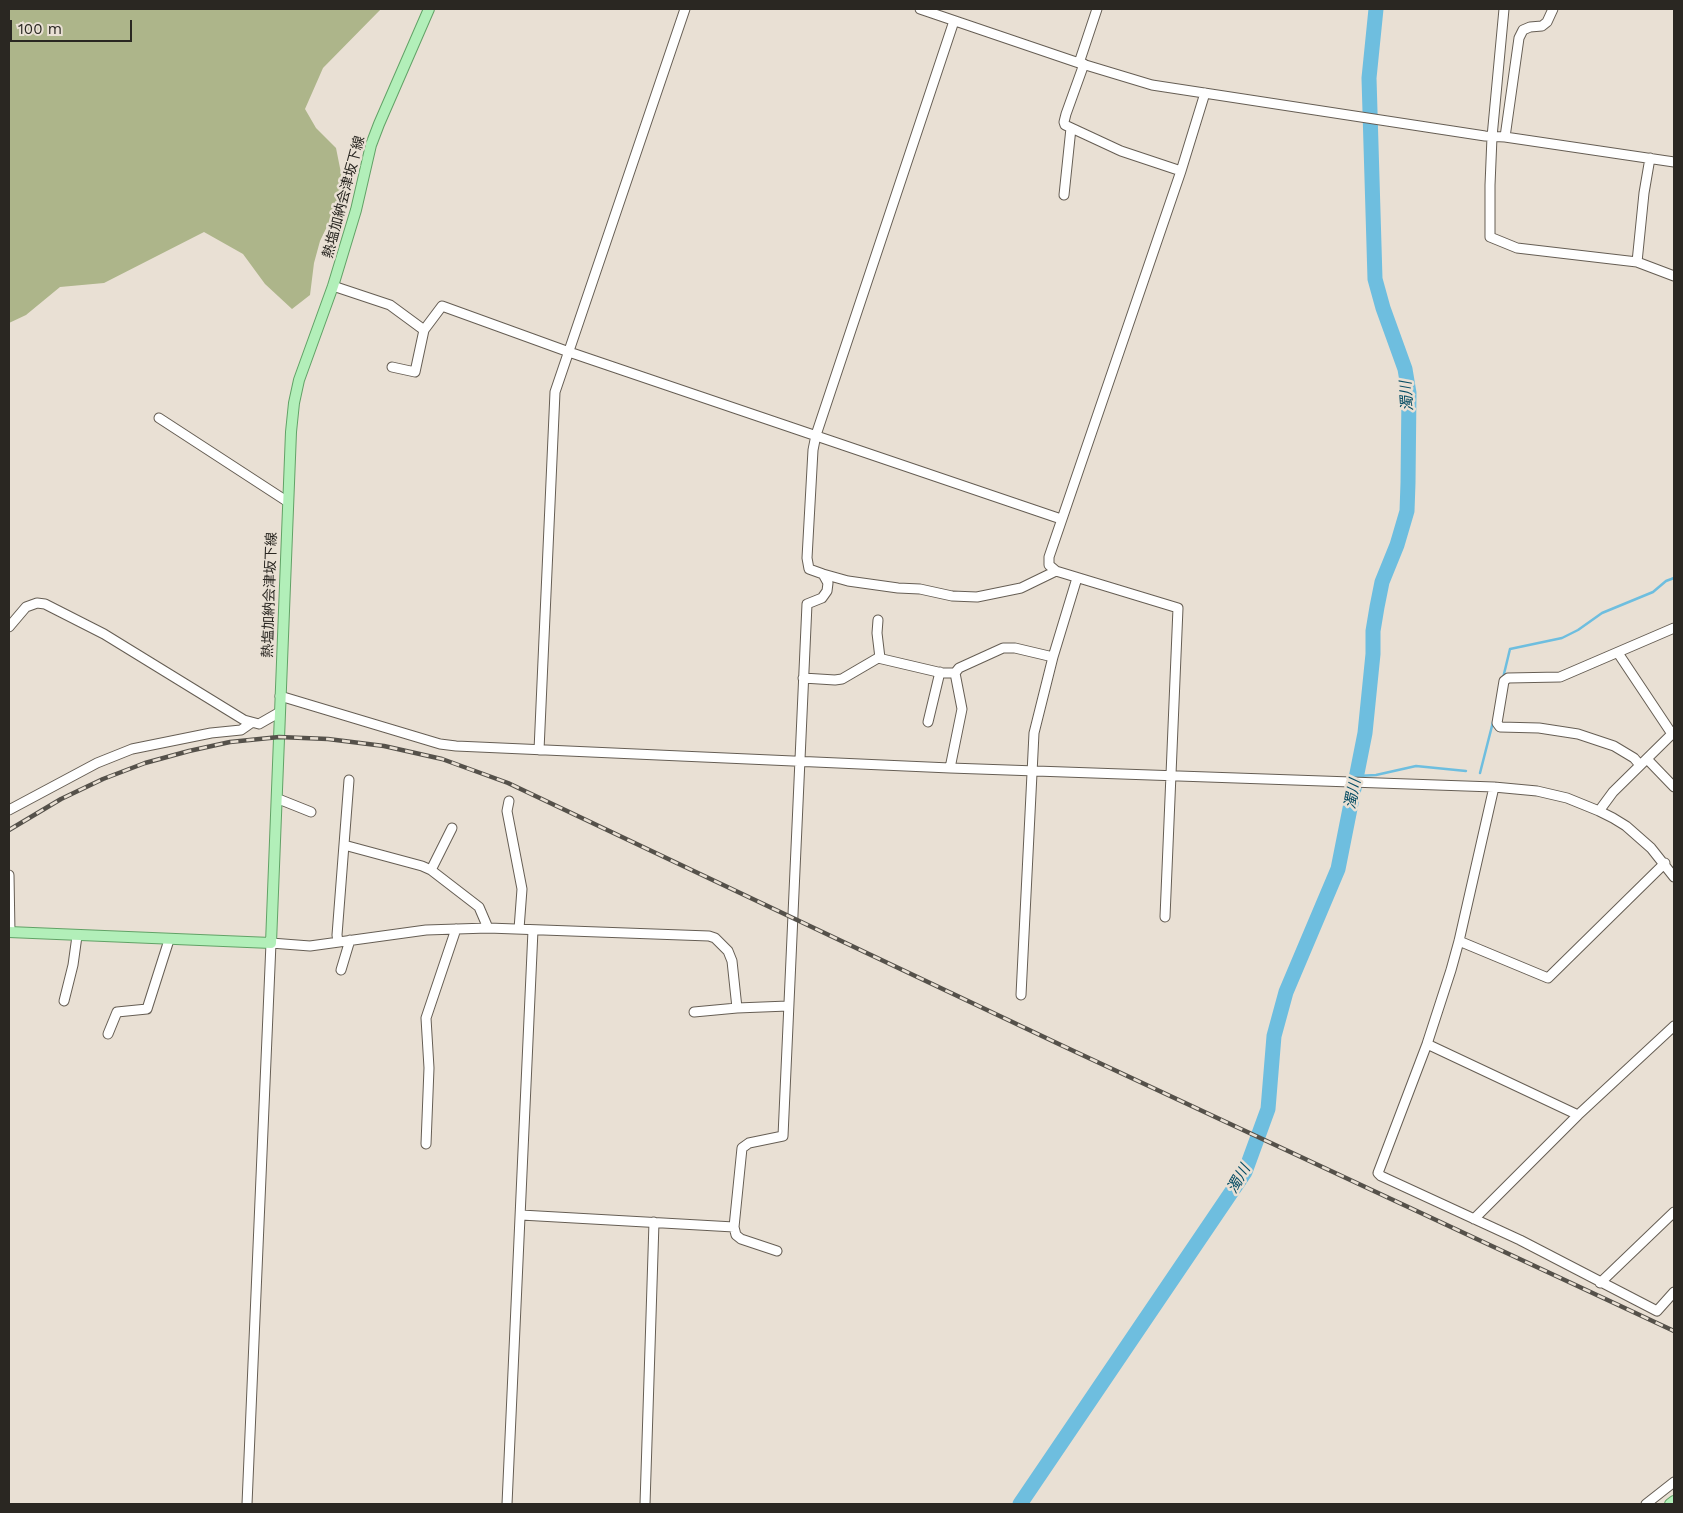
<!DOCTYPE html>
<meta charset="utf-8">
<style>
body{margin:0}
#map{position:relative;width:1683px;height:1513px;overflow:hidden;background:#e9e0d4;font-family:"Work Sans",sans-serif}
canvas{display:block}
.frame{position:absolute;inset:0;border:10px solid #2a2722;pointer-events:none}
.scale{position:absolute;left:10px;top:20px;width:122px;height:22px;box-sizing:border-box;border:2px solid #2a2722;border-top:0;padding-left:6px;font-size:15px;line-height:18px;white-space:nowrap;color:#2a2722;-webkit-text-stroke:4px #e9e0d4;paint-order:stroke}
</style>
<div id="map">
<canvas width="1683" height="1513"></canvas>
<div class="frame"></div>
<div class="scale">100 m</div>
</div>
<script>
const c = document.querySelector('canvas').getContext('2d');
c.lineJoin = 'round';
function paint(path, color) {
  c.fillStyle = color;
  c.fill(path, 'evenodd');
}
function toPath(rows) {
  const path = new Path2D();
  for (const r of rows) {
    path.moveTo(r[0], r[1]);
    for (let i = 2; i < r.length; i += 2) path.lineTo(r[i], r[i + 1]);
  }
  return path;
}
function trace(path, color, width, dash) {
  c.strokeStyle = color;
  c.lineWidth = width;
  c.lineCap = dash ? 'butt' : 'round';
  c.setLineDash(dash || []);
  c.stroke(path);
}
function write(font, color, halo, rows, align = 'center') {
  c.font = font + ' "Work Sans","Noto Sans JP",sans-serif';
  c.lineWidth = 5;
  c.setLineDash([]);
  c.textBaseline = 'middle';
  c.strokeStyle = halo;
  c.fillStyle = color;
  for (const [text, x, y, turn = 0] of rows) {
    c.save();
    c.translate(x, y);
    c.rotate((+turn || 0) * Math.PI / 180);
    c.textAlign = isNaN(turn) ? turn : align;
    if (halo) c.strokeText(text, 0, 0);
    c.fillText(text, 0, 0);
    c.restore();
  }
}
paint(toPath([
 [9,9,381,9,323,68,305,109,316,128,336,148,342,178,337,206,320,241,314,263,310,295,292,309,265,284,243,254,204,232,104,283,60,287,26,315,9,323]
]), '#adb58a');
trace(toPath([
 [1503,678,1510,649,1562,638,1578,630,1602,613,1653,592,1666,581,1674,578],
 [1480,773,1493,722],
 [1357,776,1376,775,1416,766,1466,771]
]), '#6ebedf', 2.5);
trace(toPath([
 [1020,1504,1245,1172,1268,1109,1274,1036,1286,992,1338,869,1365,733,1373,654,1373,631,1377,607,1382,582,1397,545,1407,511,1408,483,1409,393,1405,369,1383,308,1375,279,1369,78,1376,9]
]), '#6ebedf', 15);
const minor = toPath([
 [920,9,1079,63,1152,85,1485,136,1505,137,1674,162],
 [1504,9,1492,137,1490,185,1490,237,1517,248,1637,262,1674,276],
 [954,21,816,435,813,450,807,558,809,569,823,574,848,581,898,588,920,589,952,596,977,597,1021,588,1056,571],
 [1079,63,1097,9],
 [1084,64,1066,114,1064,122,1065,125,1121,151,1181,171],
 [1505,137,1519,38,1523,30,1530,27,1542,26,1547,22,1553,9],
 [1064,195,1071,128],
 [1637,262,1644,193,1650,158],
 [333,286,390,305,424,330,442,306,569,352,1061,519],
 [392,367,415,372,424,330],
 [159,418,288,502],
 [878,620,877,633,880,658],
 [9,627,26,607,37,603,45,604,104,634,244,720,259,724,280,712],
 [1618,653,1672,734],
 [803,678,835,680,842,679,878,658,942,673,955,673],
 [280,696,440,744,456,746,950,768,1494,787,1537,791,1567,798,1599,811,1613,818,1626,826,1651,848,1674,877],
 [928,722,940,672],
 [539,750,555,392,685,9],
 [1647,759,1674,787],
 [1640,765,1634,758,1614,746,1578,734,1539,728,1500,727,1497,723,1504,681,1508,678,1560,677,1674,628],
 [950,768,962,709,955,673,959,668,1003,648,1015,648,1053,657],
 [1494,787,1459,941,1451,970,1427,1044,1378,1173,1381,1176,1520,1240,1657,1311,1674,1292],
 [277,800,281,800,311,812],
 [509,801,507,811,522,889,519,929],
 [9,810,97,763,132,749,211,733,241,730,251,723],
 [1599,811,1613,792,1674,732],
 [344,845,422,866,431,870,479,907,488,928],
 [431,870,452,828],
 [9,875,10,932],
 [1165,917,1178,608,1056,571,1049,565,1049,557,1181,171,1205,93],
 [1459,941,1548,978,1665,863],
 [338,942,337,935,349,780],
 [341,970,350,940],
 [1021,995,1034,733,1053,657,1077,578],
 [64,1001,73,965,77,936],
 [694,1012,737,1008],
 [108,1034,117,1012,147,1009,169,940],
 [1427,1044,1578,1115],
 [426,1144,429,1068,426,1018,456,929],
 [521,1215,734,1227],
 [1474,1219,1578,1115,1674,1026],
 [777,1251,741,1239,736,1235,734,1227,742,1148,749,1143,783,1136,807,604,822,598,827,591,828,583,823,574],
 [1600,1283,1674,1212],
 [247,1504,271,943,310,946,426,930,488,928,709,936,715,938,728,951,732,961,737,1008,788,1006],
 [507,1504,533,930],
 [645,1504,654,1222],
 [1646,1504,1674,1482]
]);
const major = toPath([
 [9,932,271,943,291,432,294,403,299,380,333,286,356,210,371,145,379,124,429,9],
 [1670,1504,1674,1501]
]);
trace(minor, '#665e54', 11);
trace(major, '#61a266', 12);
trace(minor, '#fff', 9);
trace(major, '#b2efb9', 10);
const rail = toPath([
 [9,830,61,799,103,779,145,763,189,751,230,742,279,737,328,739,384,746,442,759,508,783,1063,1046,1674,1331]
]);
trace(rail, '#55514a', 4.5);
trace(rail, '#e9e0d4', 2.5, [8]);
write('14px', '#2a2722', '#e9e0d4', [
 ["熱塩加納会津坂下線",344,197,-75],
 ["熱塩加納会津坂下線",270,595,-88]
]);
write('italic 15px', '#074d64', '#e9e0d4', [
 ["濁川",1407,396,-94],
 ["濁川",1353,794,-79],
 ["濁川",1239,1179,-60]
]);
</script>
